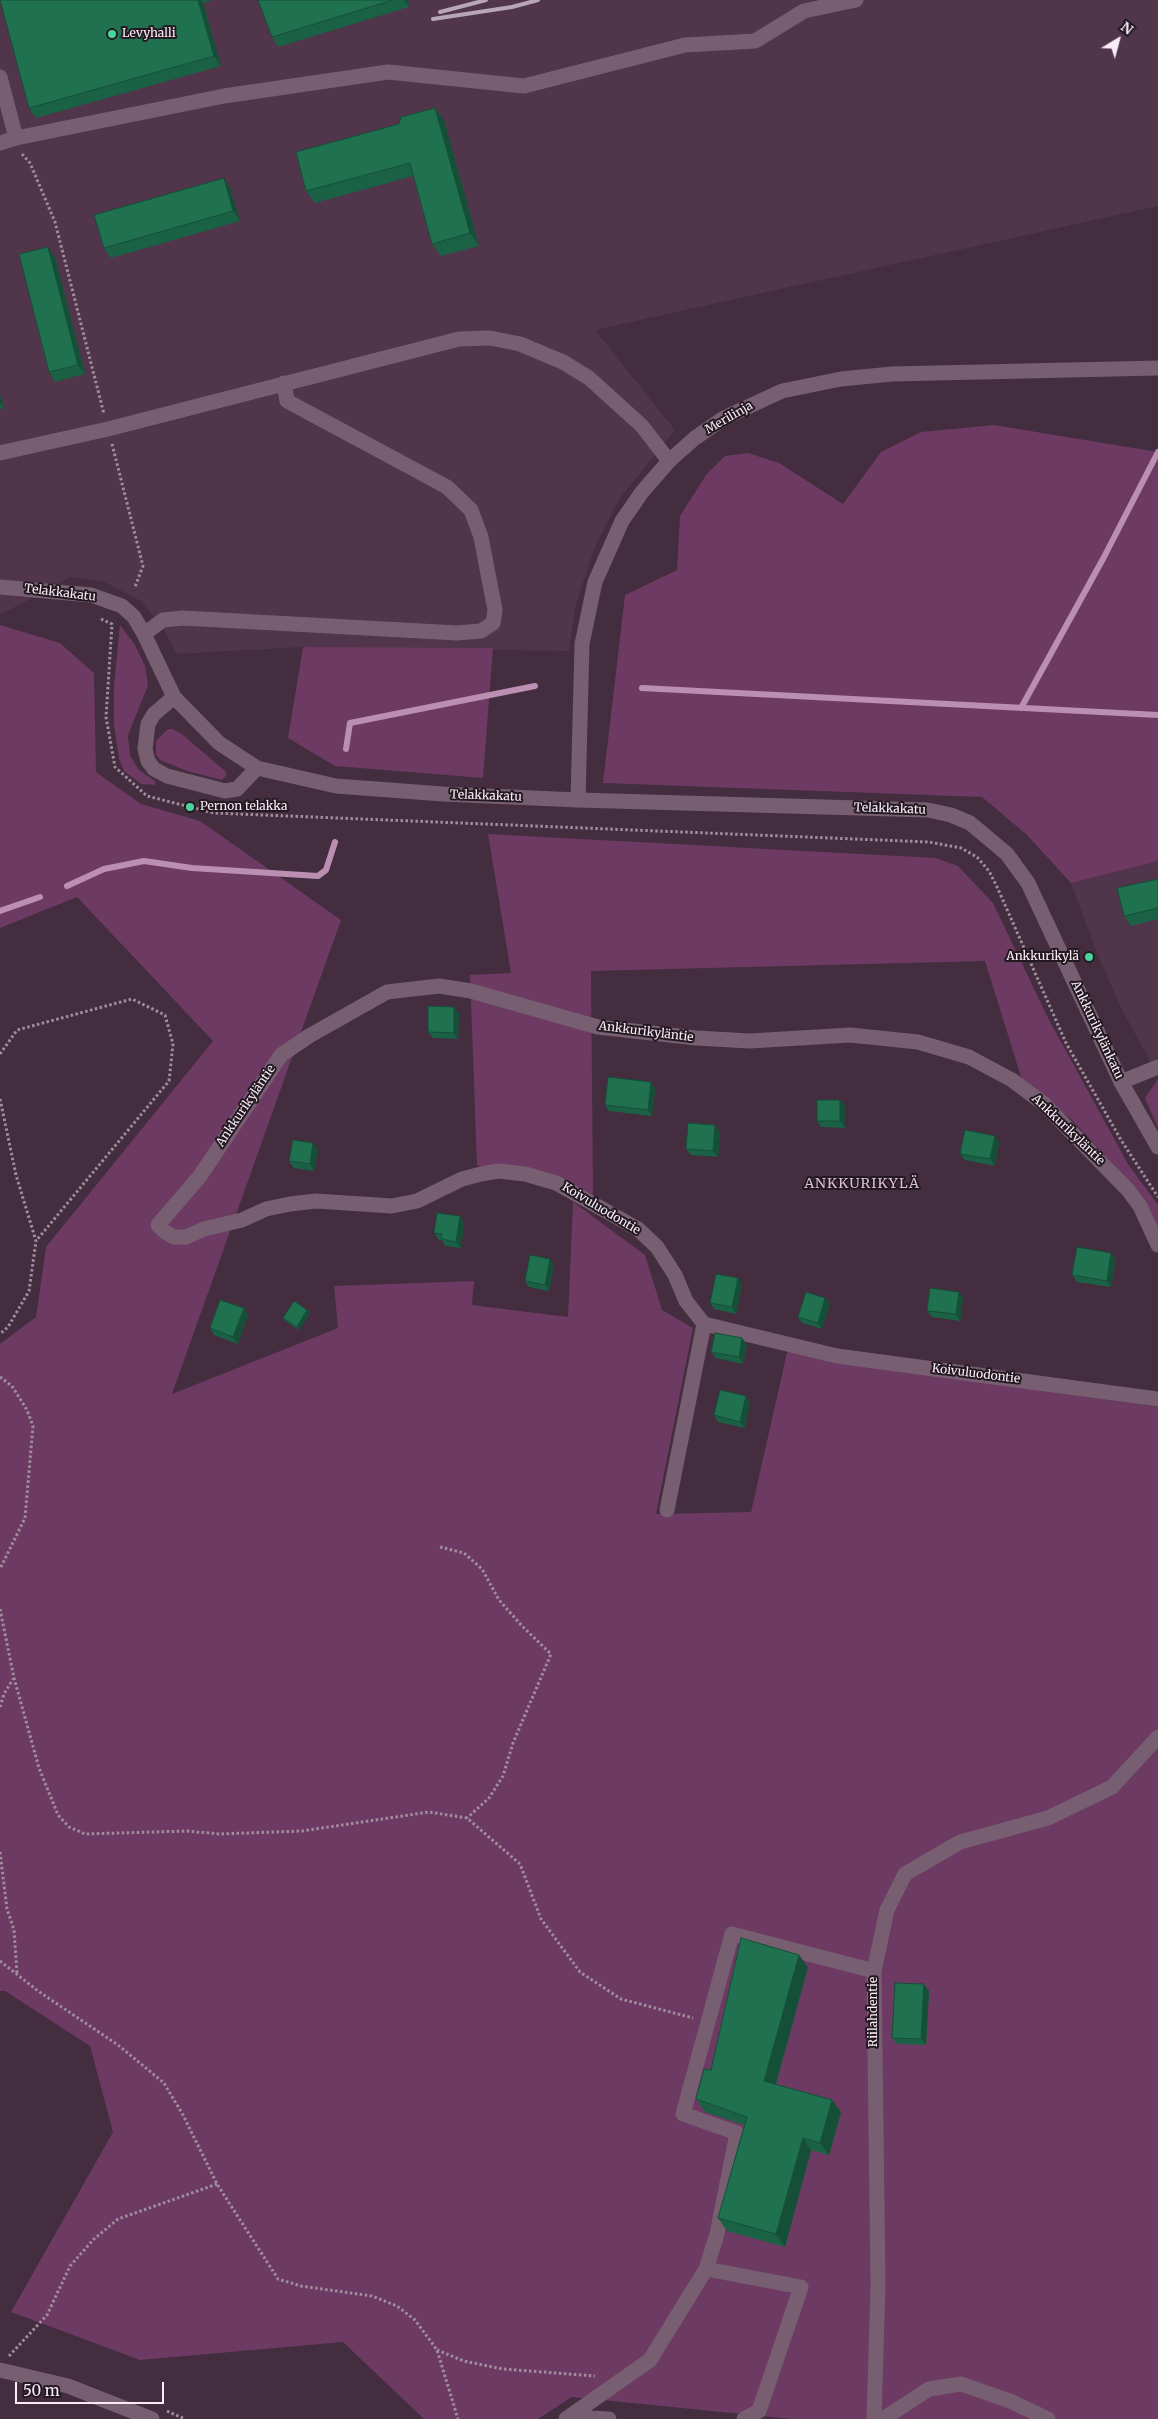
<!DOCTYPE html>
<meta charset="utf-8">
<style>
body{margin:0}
#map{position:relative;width:1158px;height:2419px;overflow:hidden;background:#432d3e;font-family:Merriweather,serif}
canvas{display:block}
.north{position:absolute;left:1093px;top:15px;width:50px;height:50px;-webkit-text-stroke:4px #231921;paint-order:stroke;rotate:37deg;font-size:14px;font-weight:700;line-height:20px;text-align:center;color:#faecf7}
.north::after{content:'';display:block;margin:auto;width:18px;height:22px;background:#faecf7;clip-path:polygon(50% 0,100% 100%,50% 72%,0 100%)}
.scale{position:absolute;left:15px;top:2382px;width:149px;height:22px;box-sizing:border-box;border:2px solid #faecf7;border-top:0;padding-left:6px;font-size:15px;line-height:18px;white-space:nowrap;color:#faecf7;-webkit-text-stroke:4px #231921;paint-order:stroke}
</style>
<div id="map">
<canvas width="1158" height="2419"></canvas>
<div class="north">N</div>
<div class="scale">50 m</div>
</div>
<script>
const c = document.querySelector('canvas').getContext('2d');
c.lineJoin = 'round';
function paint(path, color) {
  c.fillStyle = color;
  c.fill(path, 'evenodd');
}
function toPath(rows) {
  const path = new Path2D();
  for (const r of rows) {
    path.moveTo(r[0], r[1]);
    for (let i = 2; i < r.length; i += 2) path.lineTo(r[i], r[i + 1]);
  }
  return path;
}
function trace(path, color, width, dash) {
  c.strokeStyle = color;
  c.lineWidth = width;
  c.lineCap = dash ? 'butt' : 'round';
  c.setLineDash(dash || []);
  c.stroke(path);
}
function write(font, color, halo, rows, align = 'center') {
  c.font = font + ' Merriweather,serif';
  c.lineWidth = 4;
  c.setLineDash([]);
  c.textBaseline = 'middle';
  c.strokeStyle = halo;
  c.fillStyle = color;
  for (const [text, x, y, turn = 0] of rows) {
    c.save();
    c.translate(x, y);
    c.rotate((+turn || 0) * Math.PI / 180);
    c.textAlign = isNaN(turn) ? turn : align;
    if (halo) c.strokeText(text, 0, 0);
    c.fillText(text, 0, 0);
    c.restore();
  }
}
paint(toPath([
 [0,0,1158,0,1158,206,595,330,675,430,620,498,595,547,576,604,569,651,303,647,177,654,162,627,141,601,102,581,71,577,0,615],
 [1158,861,1158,1076,1121,1008,1098,956,1071,883]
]), '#50354b');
paint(toPath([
 [994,425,1158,452,1158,861,1071,883,1026,834,982,797,603,783,625,595,677,570,680,516,706,475,725,456,748,453,779,463,843,504,881,452,921,432],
 [0,625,60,643,94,673,96,772,141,804,200,821,341,920,172,1394,338,1328,334,1286,474,1281,472,1305,568,1317,573,1202,645,1255,662,1310,693,1328,656,1514,751,1512,788,1348,1065,1394,1158,1407,1158,2419,791,2419,572,2397,538,2419,424,2419,343,2342,140,2360,11,2312,113,2132,90,2046,5,1991,0,1991,0,1344,36,1317,46,1247,213,1041,77,897,0,928],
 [120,625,135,645,145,666,148,686,128,735,130,756,139,770,155,781,155,785,141,784,124,771,119,759,114,724,114,685],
 [303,647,493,648,483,778,335,766,288,738],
 [168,729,172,729,182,734,226,772,226,776,222,780,187,771,160,760,156,754,156,741],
 [488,834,936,858,958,866,993,903,1049,1020,1128,1164,1158,1205,1158,1239,1140,1200,1117,1168,1071,1119,1022,1080,985,961,591,971,593,1194,477,1165,470,975,511,973],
 [1158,1079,1158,1128,1145,1098]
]), '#6d3a63');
trace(toPath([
 [642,688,1158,715],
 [1021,708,1104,557,1158,452],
 [346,749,350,723,535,686],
 [67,886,104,869,144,861,192,868,318,876,326,870,335,842],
 [0,911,40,897]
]), '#bb8fb2', 6);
trace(toPath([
 [22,154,30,163,55,222,104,414],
 [112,444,143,566,135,587],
 [101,619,112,624,106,717,115,767,147,796,214,813,929,842,961,848,977,857,989,871,998,889,1066,1043,1121,1140,1158,1197],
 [0,1054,17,1030,132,999,165,1015,173,1044,169,1081,36,1241],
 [0,1099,16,1175,36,1241,29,1291,8,1327,0,1334],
 [0,1377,12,1386,27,1410,33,1426,25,1518,0,1569],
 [440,1547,464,1553,482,1569,499,1600,522,1626,551,1654,513,1743,503,1776,489,1798,467,1818],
 [0,1609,14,1678,39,1768,58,1815,69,1827,85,1834,187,1831,219,1834,302,1831,429,1812,467,1818,520,1864,541,1919,580,1972,621,1999,693,2018],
 [0,1707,4,1694,13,1679],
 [0,1852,7,1909,14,1930,17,1974],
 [0,1961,38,1991,118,2045,164,2083,183,2115,217,2184,278,2279,301,2286,372,2296,397,2306,415,2320,437,2350,458,2419],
 [437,2350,464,2361,503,2369,595,2376],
 [9,2356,47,2315,70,2266,94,2239,118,2219,217,2184],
 [167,2411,185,2419]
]), '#a08e9c', 3, [2.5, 2.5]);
trace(toPath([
 [0,77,16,138,0,143],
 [16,138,224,96,388,72,524,86,685,45,755,41,804,11,856,0],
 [0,453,108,429,459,339,490,338,520,344,563,362,589,378,642,426,669,461],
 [0,587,91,595,122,606,134,617,144,634,174,697,219,743,257,768,336,786,443,794,578,800,928,810,951,815,970,823,1007,854,1028,883,1121,1082,1158,1147],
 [144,634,163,620,183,618,457,633,481,631,493,623,495,610,481,537,471,510,447,487,287,401,284,383],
 [174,697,154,714,148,724,145,749,148,761,154,769,167,776,225,791,237,789,257,768],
 [578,800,582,644,595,582,622,521,642,492,669,461,695,438,724,418,782,391,841,379,892,374,1158,368],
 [1121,1082,1158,1067],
 [1158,1245,1140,1206,1128,1190,1044,1104,1012,1080,969,1057,918,1042,850,1035,750,1041,696,1038,598,1027,471,991,439,986,387,992,309,1036,281,1055,200,1176,158,1225,165,1232,174,1237,186,1237,204,1229,242,1220,266,1209,290,1204,316,1201,392,1206,417,1201,462,1179,481,1174,498,1171,525,1174,556,1183,638,1229,657,1247,675,1275,686,1301,704,1324,837,1356,1158,1399],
 [667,1510,704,1324],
 [706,2269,801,2287,759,2411,744,2419],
 [0,2370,68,2386,152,2419],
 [570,2417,609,2419],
 [566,2419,650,2360,706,2269,717,2234,737,2133,683,2114,732,1934,874,1971],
 [874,2419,878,2285,874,1971,887,1910,905,1874,960,1842,1048,1818,1112,1787,1158,1737],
 [883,2419,929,2389,961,2384,1010,2401,1048,2419]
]), '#775f71', 15);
trace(toPath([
 [440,12,486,0],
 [433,19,512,7,538,0]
]), '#b7a6b3', 4);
paint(toPath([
 [0,0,213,0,203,3,221,66,36,118,29,108],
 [258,0,408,0,409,7,278,47,272,37],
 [444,120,479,246,441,256,432,244,413,176,315,203,306,191],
 [230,188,240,221,111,258,104,248],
 [55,257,85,374,55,382,49,372],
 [0,394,4,408,0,409],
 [1158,879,1158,919,1131,926,1124,916],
 [459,1013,458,1039,433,1038,428,1032],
 [651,1082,655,1089,652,1116,609,1111,605,1105],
 [840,1100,845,1106,845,1128,821,1127,817,1121],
 [720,1132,718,1157,691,1155,686,1149],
 [999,1142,995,1166,965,1160,960,1154],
 [318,1149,314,1171,294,1168,289,1161],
 [464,1223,461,1248,445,1246,442,1240,439,1240,434,1233],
 [1116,1259,1111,1287,1077,1282,1072,1275],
 [554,1265,549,1291,529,1287,525,1281],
 [738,1278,742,1285,736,1314,714,1309,710,1303],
 [825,1298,830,1304,822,1329,802,1323,798,1317],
 [963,1298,960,1321,932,1317,927,1311],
 [244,1308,248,1315,238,1344,214,1335,210,1328],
 [307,1310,310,1313,299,1330,285,1321,283,1318],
 [742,1338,747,1345,743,1364,716,1358,711,1352],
 [750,1403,745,1428,718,1422,714,1415],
 [808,1967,776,2084,832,2100,841,2112,829,2155,811,2150,785,2247,727,2231,718,2218,744,2125,705,2112,696,2099,711,2070],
 [929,1991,926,2045,897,2044,892,2038]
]), '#1b6145');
paint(toPath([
 [198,0,201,0,203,3,221,66,214,56],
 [404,0,408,0,409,7],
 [435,108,444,120,479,246,470,233],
 [224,178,230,188,240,221,233,211],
 [48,247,55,257,85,374,78,365],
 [0,394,4,408,0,403],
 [454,1007,459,1013,458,1039,454,1033],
 [651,1082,655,1089,652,1116,648,1110],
 [840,1100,845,1106,845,1128,840,1121],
 [715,1125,720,1132,718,1157,713,1151],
 [995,1136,999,1142,995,1166,990,1159],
 [313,1143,318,1149,314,1171,310,1164],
 [460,1216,464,1223,461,1248,456,1242],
 [1111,1253,1116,1259,1111,1287,1107,1281],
 [550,1259,554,1265,549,1291,545,1285],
 [738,1278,742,1285,736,1314,732,1307],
 [959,1292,963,1298,960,1321,956,1314],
 [825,1298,830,1304,822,1329,818,1323],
 [244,1308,248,1315,238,1344,233,1337],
 [307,1310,310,1313,299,1330,297,1327],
 [742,1338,747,1345,743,1364,739,1357],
 [746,1396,750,1403,745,1428,740,1422],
 [799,1955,808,1967,773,2094,764,2081],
 [924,1984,929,1991,926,2045,921,2039],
 [832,2100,841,2112,829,2155,820,2143],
 [803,2138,811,2150,785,2247,776,2234]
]), '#164f38');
const building = toPath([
 [0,0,198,0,214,56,29,108,0,0],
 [258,0,393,0,272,37,258,0],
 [435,108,470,233,432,244,410,163,306,191,296,152,399,124,401,117,435,108],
 [224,178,233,211,104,248,94,215,224,178],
 [48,247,78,365,49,372,19,254,48,247],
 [1158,879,1158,908,1124,916,1117,888,1158,879],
 [428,1006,454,1007,454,1033,428,1032,428,1006],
 [608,1077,651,1082,648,1110,605,1105,608,1077],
 [817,1100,840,1100,840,1121,817,1121,817,1100],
 [688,1123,715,1125,713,1151,686,1149,688,1123],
 [965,1130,995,1136,990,1159,960,1154,965,1130],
 [293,1140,313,1143,310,1164,289,1161,293,1140],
 [437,1213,460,1216,456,1242,441,1239,442,1234,434,1233,437,1213],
 [1077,1247,1111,1253,1107,1281,1072,1275,1077,1247],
 [530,1255,550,1259,545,1285,525,1281,530,1255],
 [716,1274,738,1278,732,1307,710,1303,716,1274],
 [930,1288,959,1292,956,1314,927,1311,930,1288],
 [806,1292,825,1298,818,1323,798,1317,806,1292],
 [220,1300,244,1308,233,1337,210,1328,220,1300],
 [294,1301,307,1310,297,1327,283,1318,294,1301],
 [715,1333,742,1338,739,1357,711,1352,715,1333],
 [720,1390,746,1396,740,1422,714,1415,720,1390],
 [741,1938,799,1955,764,2081,832,2100,820,2143,803,2138,776,2234,718,2218,747,2117,696,2099,704,2069,711,2070,741,1938],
 [895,1983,924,1984,921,2039,892,2038,895,1983]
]);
paint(building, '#1f7150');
trace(building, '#164f38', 1);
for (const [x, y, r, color] of [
 [112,34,5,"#4bd49b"],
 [190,807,5,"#4bd49b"],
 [1089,957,5,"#4bd49b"]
]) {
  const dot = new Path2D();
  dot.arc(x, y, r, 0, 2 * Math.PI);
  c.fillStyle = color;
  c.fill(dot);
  trace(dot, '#231921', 2);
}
write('12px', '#faecf7', '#231921', [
 ["Levyhalli",122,34],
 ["Pernon telakka",200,807],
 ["Ankkurikylä",1079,957,"right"]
], 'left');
write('12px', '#faecf7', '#231921', [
 ["Merilinja",729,418,-30],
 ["Telakkakatu",60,593,7],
 ["Telakkakatu",486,796,2],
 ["Telakkakatu",890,809,2],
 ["Ankkurikylänkatu",1097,1030,65],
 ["Ankkurikyläntie",646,1032,7],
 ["Ankkurikyläntie",246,1106,-56],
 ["Ankkurikyläntie",1068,1130,44],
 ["Koivuluodontie",601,1209,31],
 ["Koivuluodontie",976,1374,7],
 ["Riilahdentie",874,2012,-90]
]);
c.letterSpacing = '1px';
write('14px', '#dabed3', '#231921', [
 ["ANKKURIKYLÄ",862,1184]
]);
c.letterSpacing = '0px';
</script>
